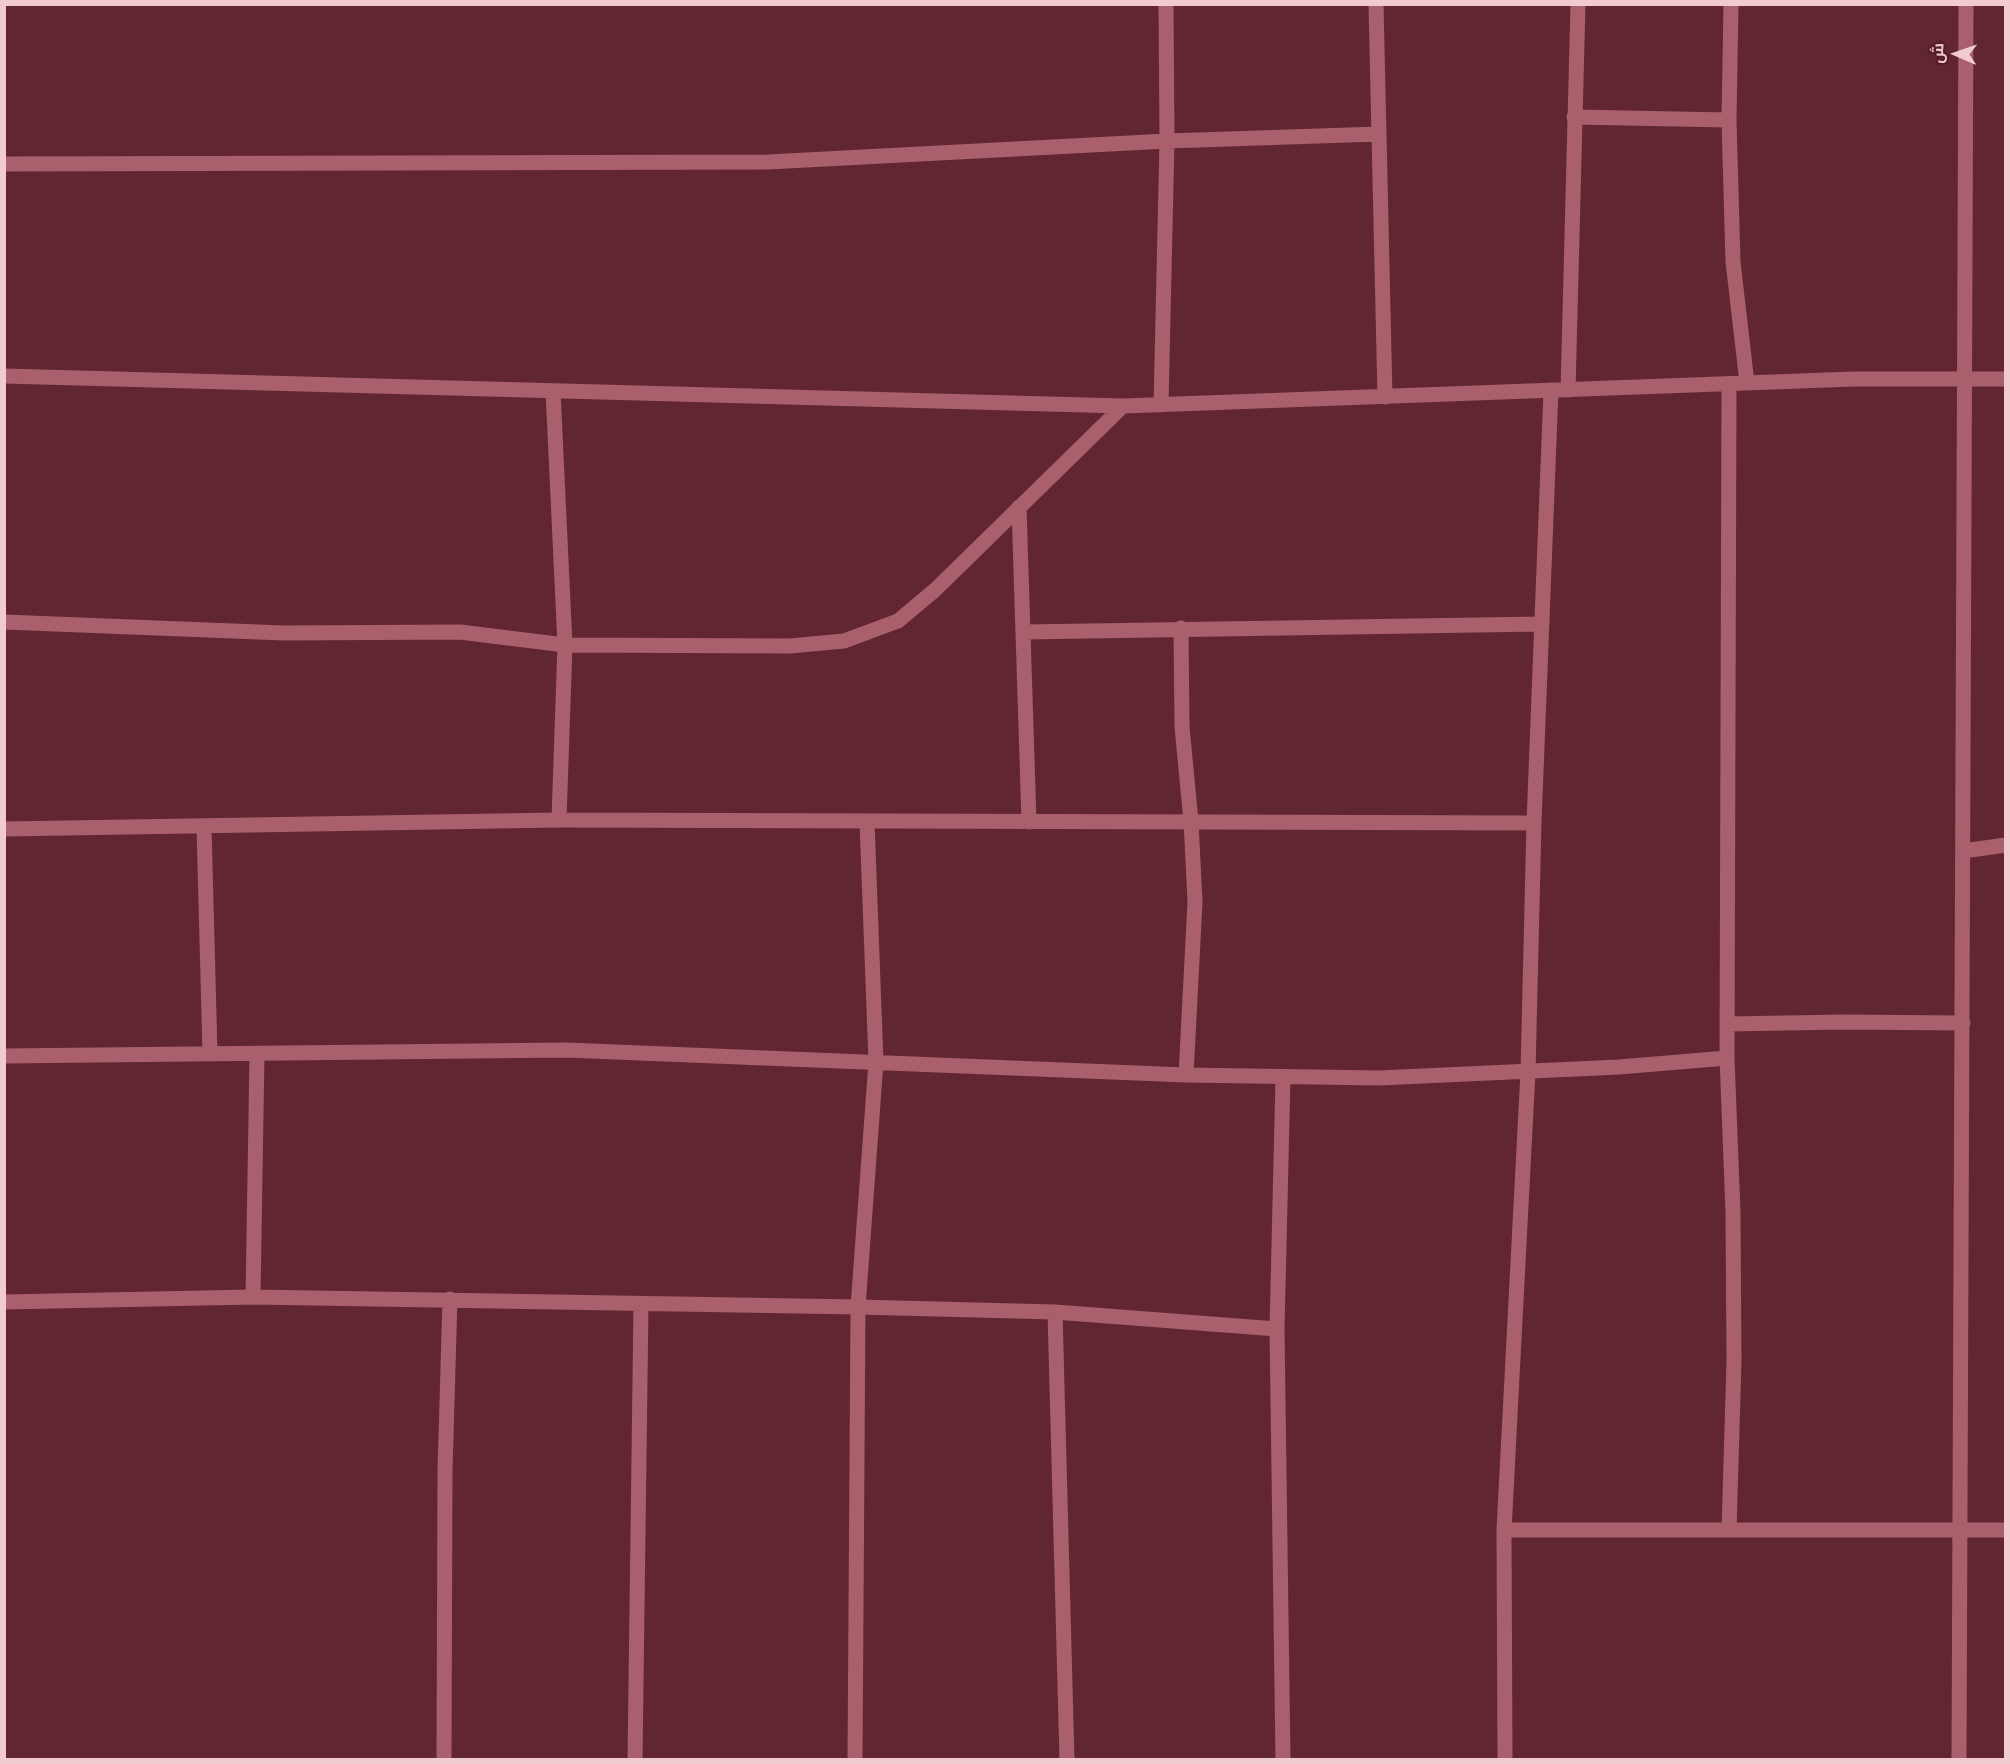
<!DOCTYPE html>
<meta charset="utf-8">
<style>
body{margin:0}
#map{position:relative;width:2010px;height:1764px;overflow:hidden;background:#612632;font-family:"Roboto Serif",Cairo,serif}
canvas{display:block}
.frame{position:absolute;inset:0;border:6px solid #f1cbcf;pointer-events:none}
.north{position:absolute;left:1926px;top:24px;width:60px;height:60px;-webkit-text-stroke:4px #551b28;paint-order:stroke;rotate:272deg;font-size:16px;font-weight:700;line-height:24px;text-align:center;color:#f1cbcf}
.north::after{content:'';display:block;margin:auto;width:21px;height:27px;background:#f1cbcf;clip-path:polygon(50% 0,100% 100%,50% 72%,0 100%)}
</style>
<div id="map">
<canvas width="2010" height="1764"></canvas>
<div class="frame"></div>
<div class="north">ش</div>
</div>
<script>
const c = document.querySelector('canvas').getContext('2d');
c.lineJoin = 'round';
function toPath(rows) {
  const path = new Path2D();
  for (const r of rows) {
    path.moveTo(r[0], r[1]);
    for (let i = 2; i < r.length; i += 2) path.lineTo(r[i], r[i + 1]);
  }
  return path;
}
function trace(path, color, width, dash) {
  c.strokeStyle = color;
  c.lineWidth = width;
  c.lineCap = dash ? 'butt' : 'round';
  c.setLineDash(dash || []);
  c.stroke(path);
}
trace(toPath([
 [1376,4,1385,397],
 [1731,4,1729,120,1733,262,1747,383],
 [1574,117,1729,120],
 [4,164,768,162,1167,141,1379,134],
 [4,376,1123,406,1854,379,2006,379],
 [1729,384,1727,1058,1733,1212,1734,1361,1729,1530],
 [1568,390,1578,4],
 [553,391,565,645,559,820],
 [1161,405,1167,141,1166,4],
 [1019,507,1029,822],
 [4,622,284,633,460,632,565,645,790,646,844,641,898,621,935,590,1123,406],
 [1181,628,1182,727,1191,821,1195,902,1186,1075],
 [1024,632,1542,624],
 [204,827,210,1053],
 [4,829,559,820,1534,823],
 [1963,851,2006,845],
 [1728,1024,1843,1022,1963,1023],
 [4,1056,566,1050,1186,1075,1379,1078,1619,1067,1727,1058],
 [253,1297,257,1054],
 [4,1302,253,1297,858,1307,1055,1312,1277,1329],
 [1055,1312,1067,1760],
 [1504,1530,2006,1530],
 [444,1760,445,1470,450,1299],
 [635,1760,641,1304],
 [855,1760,858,1307,876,1062,867,822],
 [1283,1760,1277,1329,1283,1077],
 [1505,1760,1504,1530,1528,1072,1534,823,1551,390],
 [1959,1760,1966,4]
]), '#aa5f6c', 15);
</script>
